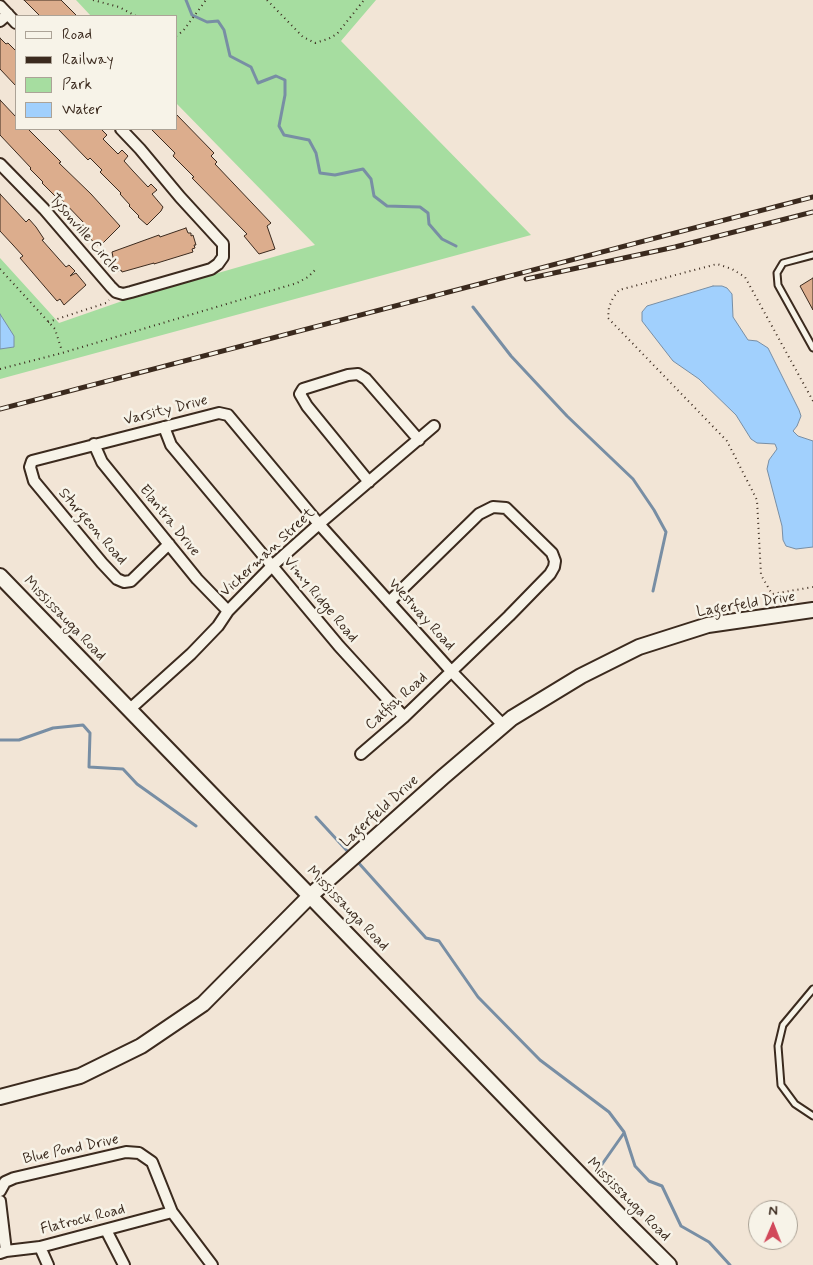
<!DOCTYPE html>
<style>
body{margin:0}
#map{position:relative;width:813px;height:1265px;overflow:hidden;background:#f2e5d6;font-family:Mynerve,sans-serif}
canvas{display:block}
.legend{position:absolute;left:15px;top:15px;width:162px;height:115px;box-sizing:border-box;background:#f7f3e8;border:1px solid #aca397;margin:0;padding:6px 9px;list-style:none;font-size:15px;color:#3b2a1e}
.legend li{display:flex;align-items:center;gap:10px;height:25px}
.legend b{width:25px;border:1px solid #aca397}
.north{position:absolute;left:748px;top:1200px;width:50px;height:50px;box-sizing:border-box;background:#f7f3e8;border:1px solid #aca397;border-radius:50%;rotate:1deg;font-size:14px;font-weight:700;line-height:20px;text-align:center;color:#3b2a1e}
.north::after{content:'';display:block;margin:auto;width:18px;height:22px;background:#d1495b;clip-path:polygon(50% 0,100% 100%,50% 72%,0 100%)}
</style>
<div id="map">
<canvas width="813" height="1265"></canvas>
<ul class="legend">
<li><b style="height:6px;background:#f7f3e8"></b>Road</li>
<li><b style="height:6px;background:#3b2a1e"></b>Railway</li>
<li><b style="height:14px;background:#a6dda0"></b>Park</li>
<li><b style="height:14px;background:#a1d0fd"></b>Water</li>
</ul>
<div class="north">N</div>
</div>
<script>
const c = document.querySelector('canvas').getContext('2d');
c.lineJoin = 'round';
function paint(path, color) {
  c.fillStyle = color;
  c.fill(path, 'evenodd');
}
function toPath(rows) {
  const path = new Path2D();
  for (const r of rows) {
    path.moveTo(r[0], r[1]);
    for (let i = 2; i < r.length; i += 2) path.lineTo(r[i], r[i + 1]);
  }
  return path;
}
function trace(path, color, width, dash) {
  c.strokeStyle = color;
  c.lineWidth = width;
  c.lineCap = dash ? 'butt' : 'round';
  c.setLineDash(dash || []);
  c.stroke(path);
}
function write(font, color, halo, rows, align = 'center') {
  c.font = font + ' Mynerve,sans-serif';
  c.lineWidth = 5;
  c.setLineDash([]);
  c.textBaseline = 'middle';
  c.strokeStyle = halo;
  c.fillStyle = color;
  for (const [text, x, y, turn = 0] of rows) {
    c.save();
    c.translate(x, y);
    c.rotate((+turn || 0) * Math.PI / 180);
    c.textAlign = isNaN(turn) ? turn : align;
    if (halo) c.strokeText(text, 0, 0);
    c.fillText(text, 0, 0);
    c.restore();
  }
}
paint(toPath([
 [76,0,376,0,341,41,531,235,0,379,0,258,59,323,128,299,315,245,176,103,176,16,91,16]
]), '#a6dda0');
const water = toPath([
 [713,286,722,286,727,288,732,294,733,317,748,340,757,341,768,348,799,410,801,416,797,426,793,431,798,436,813,441,813,547,796,549,786,546,783,540,782,526,767,469,769,460,777,449,775,444,757,443,751,439,736,415,699,379,673,361,642,321,642,312,647,306,713,286],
 [0,314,14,336,14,347,0,349,0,314]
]);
paint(water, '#a1d0fd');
trace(water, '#788ea4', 1);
trace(toPath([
 [186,0,192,15,207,22,218,21,224,30,230,56,251,67,258,83,276,76,285,80,285,95,279,126,284,135,309,140,316,153,320,173,335,175,363,169,371,179,374,196,387,206,420,207,428,213,429,224,442,239,456,246],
 [473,307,511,356,567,416,633,479,654,510,666,532,653,591],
 [0,740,19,740,53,728,83,725,90,733,89,767,123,769,137,784,196,826],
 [316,817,350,854],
 [356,860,426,938,439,941,478,997,540,1060,609,1112,624,1132,635,1166,649,1181,662,1186,681,1226,709,1242,730,1265],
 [598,1170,624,1133]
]), '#788ea4', 3);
const building = toPath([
 [24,0,61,0,77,16,40,16,24,0],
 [0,38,6,44,8,43,16,51,16,86,0,69,0,38],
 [0,100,16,117,16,129,28,129,61,162,59,163,91,194,120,226,100,246,98,246,82,231,87,226,84,223,59,197,58,199,42,183,43,182,30,169,31,168,0,135,0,100],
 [176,114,214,153,211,156,217,162,215,164,271,223,267,226,275,249,259,254,244,236,247,234,192,178,194,177,173,156,175,153,151,129,176,129,176,114],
 [58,129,101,129,107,135,103,139,118,154,122,150,128,156,124,161,133,171,148,187,151,184,157,190,152,194,163,207,161,211,147,225,138,217,139,216,129,206,130,205,120,194,121,193,100,172,102,170,90,158,88,160,58,129],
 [0,194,26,222,29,219,36,227,44,239,42,240,66,267,69,265,75,271,70,276,76,273,86,285,64,305,60,299,57,301,20,258,23,256,13,245,0,231,0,194],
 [186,228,188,233,191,233,191,236,193,235,196,245,194,245,195,248,192,249,193,252,154,264,154,263,122,272,121,270,118,271,117,267,115,268,112,252,159,235,160,237,186,228],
 [813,278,813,310,800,286,813,278]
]);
paint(building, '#dcad8d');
trace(building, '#3b2a1e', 1);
const lane = toPath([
 [813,255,783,263,777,273,778,285,813,348],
 [813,989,783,1025,778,1046,781,1085,795,1104,813,1116]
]);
const street = toPath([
 [0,6,16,23],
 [0,21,8,14],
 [0,164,44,209,111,287,116,292,123,294,131,292,211,269,218,264,223,257,223,244,180,197,140,149,121,129],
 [164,427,171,445,339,646,404,717],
 [94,444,102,462,197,579,228,611],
 [369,482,307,406,300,394,303,389,348,375,358,374,366,379,419,440],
 [169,544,131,581,124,582,117,579,102,563,34,481,30,467,32,461,219,413,228,415,319,524,452,672,503,725],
 [130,709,191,654,218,626,228,611,272,566,319,524,434,426],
 [361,754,404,717,509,616,550,574,554,567,555,561,552,553,506,508,493,507,479,514,389,602],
 [0,1191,5,1182,14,1178,126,1152,139,1153,152,1162,172,1212,212,1265],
 [0,1201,6,1251],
 [106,1230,124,1265],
 [40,1247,48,1265],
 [0,1253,6,1251,40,1247,172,1212]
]);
const secondary = toPath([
 [0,576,626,1222,669,1265],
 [0,1097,80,1076,141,1046,203,1004,311,895,443,777,512,718,581,676,639,647,708,625,813,610]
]);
trace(lane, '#3b2a1e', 9);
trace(street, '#3b2a1e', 14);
trace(secondary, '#3b2a1e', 18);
trace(toPath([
 [93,0,119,7,136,16],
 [267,0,303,37,315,43,328,39,337,34,364,0],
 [176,36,183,31,206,0],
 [0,269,55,329,62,351],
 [48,322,106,303,109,300],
 [0,369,62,353,297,283,308,277,316,269],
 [813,401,745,277,732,269,717,264,619,290,613,298,609,307,608,318,727,441,757,500,761,575,772,594,813,587]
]), '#3b2a1e', 2, [1, 4]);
trace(lane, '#f7f3e8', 5);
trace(street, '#f7f3e8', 10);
trace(secondary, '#f7f3e8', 14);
const rail = toPath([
 [526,279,675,247,813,212],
 [0,409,813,197]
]);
trace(rail, '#3b2a1e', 5);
trace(rail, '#f7f3e8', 3, [9]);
write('15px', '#3b2a1e', '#f7f3e8', [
 ["Tysonville Circle",84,234,49],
 ["Varsity Drive",166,411,-14],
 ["Elantra Drive",169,521,51],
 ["Sturgeon Road",92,527,49],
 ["Vickerman Street",268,553,-43],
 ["Vimy Ridge Road",320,600,50],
 ["Lagerfeld Drive",746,605,-9],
 ["Westway Road",421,615,48],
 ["Mississauga Road",64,619,46],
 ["Catfish Road",397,702,-42],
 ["Lagerfeld Drive",380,812,-42],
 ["Mississauga Road",347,909,46],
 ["Blue Pond Drive",71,1150,-12],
 ["Mississauga Road",628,1200,45],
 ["Flatrock Road",83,1220,-14]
]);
</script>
